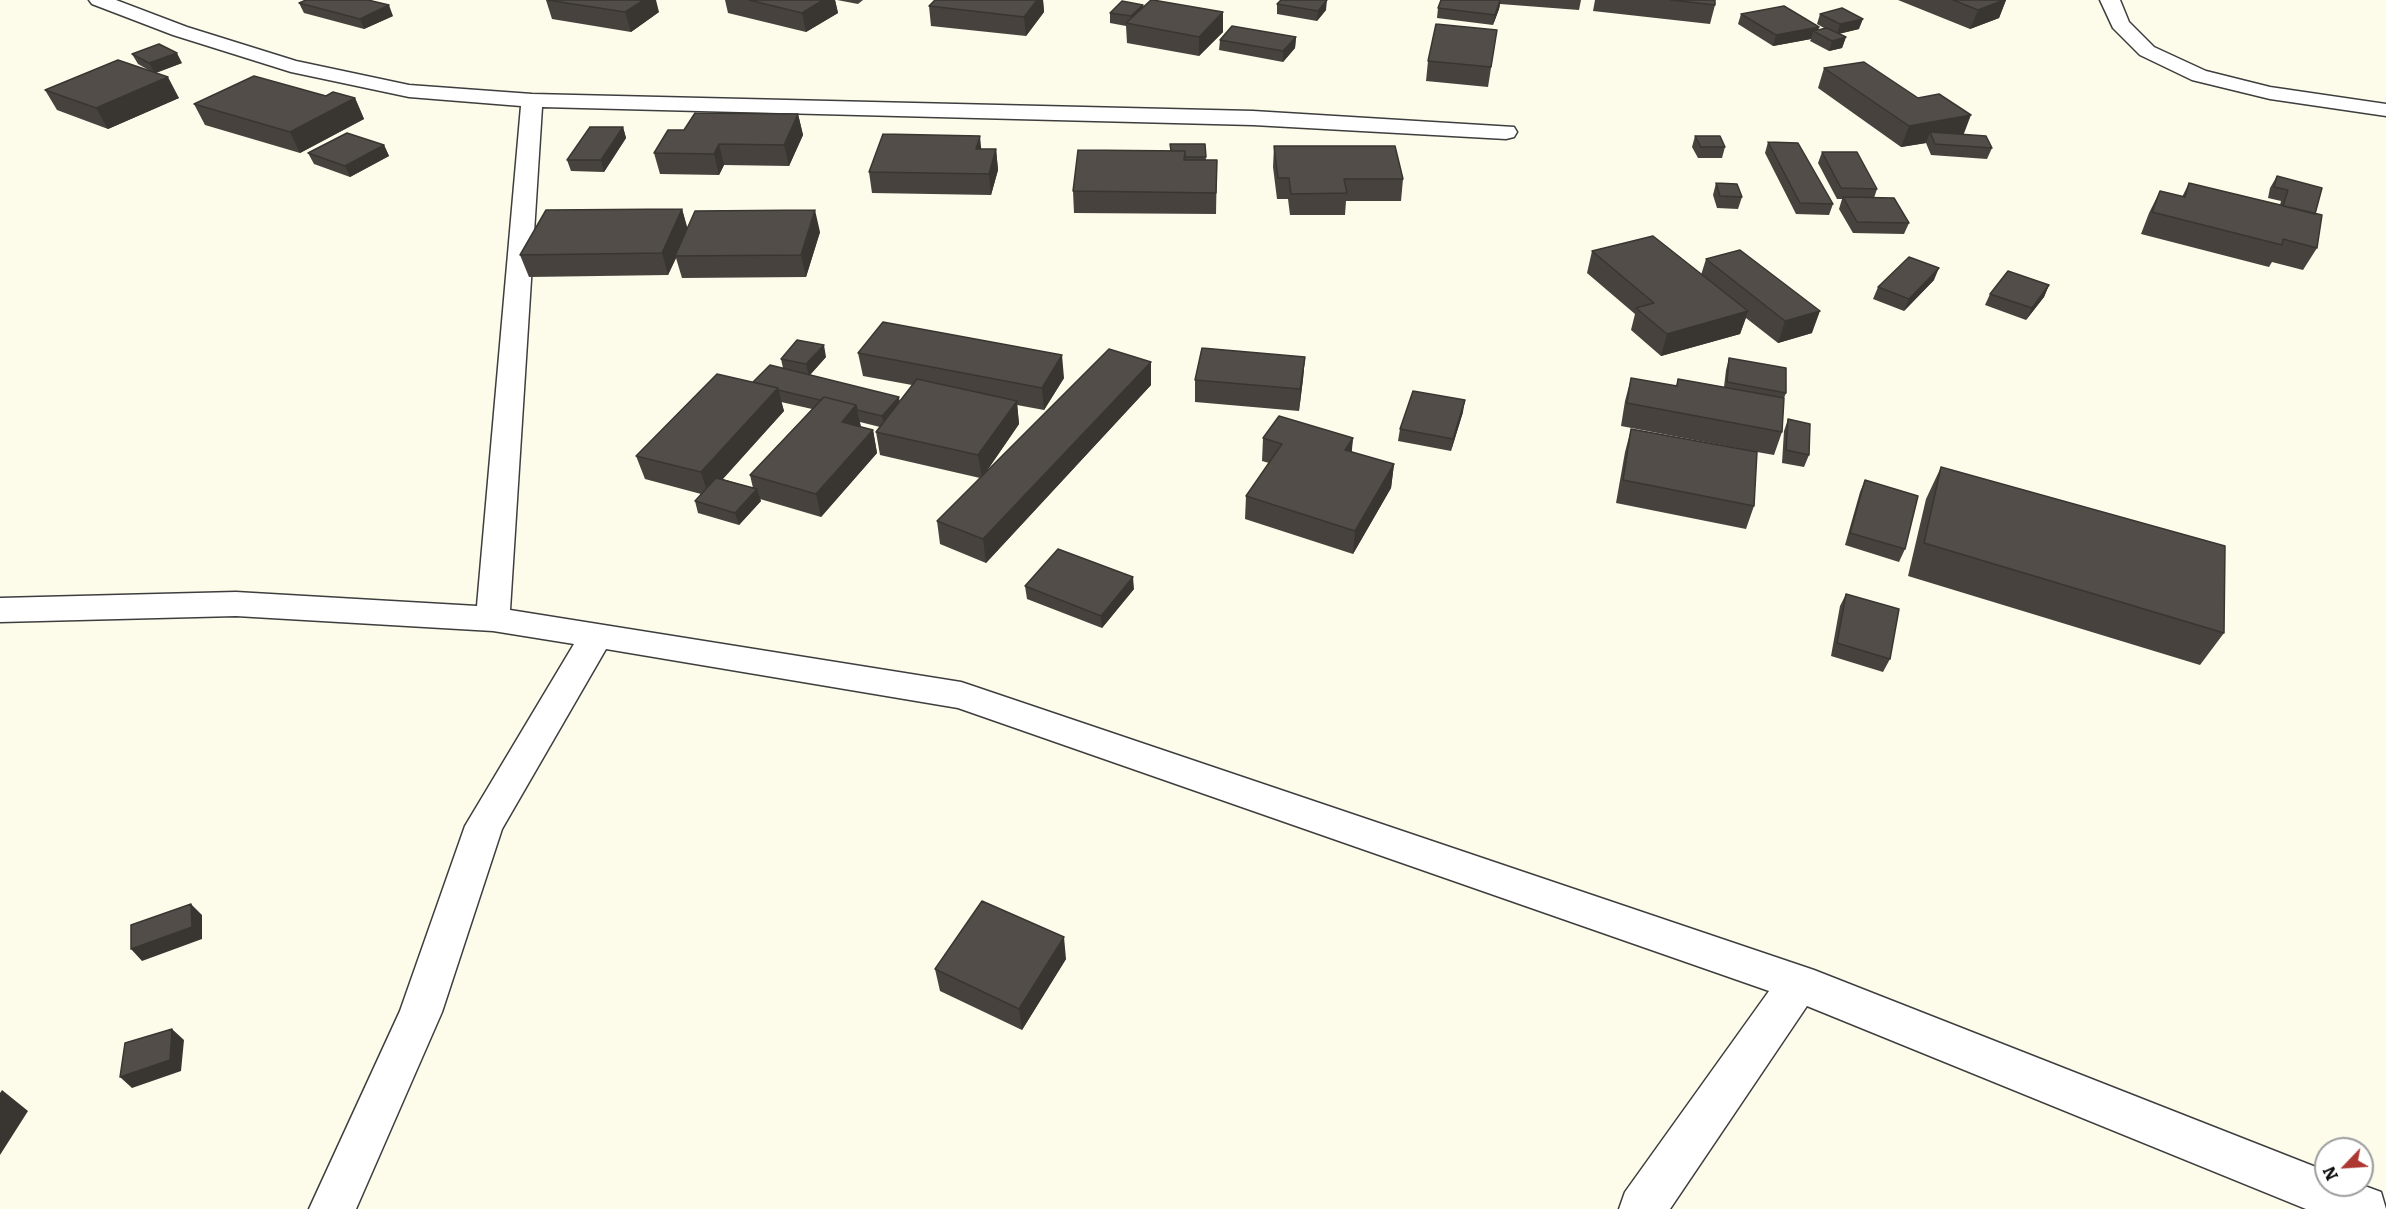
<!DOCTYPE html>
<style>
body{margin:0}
#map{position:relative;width:2386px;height:1209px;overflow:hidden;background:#fdfbea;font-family:Literata,serif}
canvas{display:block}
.north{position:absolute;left:2314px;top:1137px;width:60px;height:60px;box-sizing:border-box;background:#fff;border:2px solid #9d9d9d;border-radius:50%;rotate:245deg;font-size:16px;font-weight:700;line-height:24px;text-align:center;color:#0b0b0b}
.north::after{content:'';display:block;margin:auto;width:21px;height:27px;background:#ad3731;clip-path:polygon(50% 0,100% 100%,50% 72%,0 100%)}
</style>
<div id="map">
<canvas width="2386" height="1209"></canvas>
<div class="north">N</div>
</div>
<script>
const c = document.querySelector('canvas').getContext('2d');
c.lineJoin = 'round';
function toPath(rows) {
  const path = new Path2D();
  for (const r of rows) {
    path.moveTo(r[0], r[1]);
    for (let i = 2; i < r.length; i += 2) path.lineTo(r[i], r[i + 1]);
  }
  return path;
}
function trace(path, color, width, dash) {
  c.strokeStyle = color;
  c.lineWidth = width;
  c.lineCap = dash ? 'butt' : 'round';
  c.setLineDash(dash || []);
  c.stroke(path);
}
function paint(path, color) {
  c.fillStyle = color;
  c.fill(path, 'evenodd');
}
const minor = toPath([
 [89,0,116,0,187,27,296,61,409,85,532,94,1253,111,1514,127,1517,132,1514,137,1506,139,1253,125,542,107,510,610,961,682,973,686,1814,970,2326,1171,2326,1185,2362,1185,2381,1192,2386,1209,2306,1209,1807,1006,1670,1209,1619,1209,1625,1192,1769,991,958,708,606,649,502,829,442,1012,356,1209,309,1209,400,1011,465,826,574,644,493,631,236,616,0,622,0,598,236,592,477,606,521,106,409,97,291,72,173,35,92,4,89,0],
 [2100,0,2120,0,2129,22,2154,47,2206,71,2270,87,2386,104,2386,116,2270,99,2192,80,2140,55,2113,28,2100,0]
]);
trace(minor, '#3e3e3e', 3);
paint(minor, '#fff');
paint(toPath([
 [546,0,659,12,631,32,552,19],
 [725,0,835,0,838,13,806,32,728,13],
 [837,0,863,0,858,4],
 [935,0,1043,0,1044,12,1026,36,931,26,929,6],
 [1441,0,1581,0,1579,10,1500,4,1499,9,1493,25,1437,18,1438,8],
 [1595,0,1715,0,1715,5,1710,24,1593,11],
 [1898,0,2006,0,1999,18,1970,29],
 [299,3,393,16,364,29,304,13],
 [1277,4,1326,10,1317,21,1277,14],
 [1143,5,1143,8,1223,12,1223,32,1199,56,1127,43,1126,26,1110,23,1110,13],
 [1741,14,1819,27,1818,30,1824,28,1817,24,1820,14,1859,29,1839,34,1846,37,1842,48,1829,51,1810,41,1811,39,1773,46,1738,24],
 [1497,30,1488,87,1426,81,1428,61],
 [1296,37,1295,48,1283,62,1219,50,1220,40],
 [132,54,182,63,156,73,179,98,108,129,57,110,45,90,152,72,138,64],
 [1824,68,1992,148,1987,159,1931,155,1926,143,1901,147,1818,88],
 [326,96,355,98,364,119,300,153,205,125,194,104],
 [798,114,803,135,789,166,724,165,719,175,660,174,654,153,684,130],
 [623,127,626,138,604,172,571,171,567,160],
 [1695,136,1725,147,1722,158,1698,158,1692,147],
 [1768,142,1833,204,1829,215,1796,214,1765,153],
 [1205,144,1206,160,1217,160,1216,214,1074,213,1073,191,1170,151],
 [384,145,389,156,350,177,314,164,308,153],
 [1274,146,1403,179,1401,201,1346,201,1345,215,1290,215,1288,199,1277,199,1273,167],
 [981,149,996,149,998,170,991,195,872,193,869,172],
 [1822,152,1877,189,1874,198,1909,223,1904,234,1853,233,1839,209,1842,199,1837,199,1818,163],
 [2277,176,2315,214,2317,248,2303,270,2272,262,2269,267,2141,234,2149,213,2160,191,2182,197,2189,183,2280,205,2281,201,2268,198,2270,188],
 [1716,183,1742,197,1738,209,1717,208,1713,195],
 [682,209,687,228,820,232,806,277,682,278,676,258,668,275,529,277,520,255],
 [1592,251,1701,275,1706,259,1812,333,1778,343,1746,318,1740,334,1661,356,1631,330,1635,314,1587,273],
 [1934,280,1904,311,1873,299,1878,287],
 [2049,285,2044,297,2026,320,1985,305,1990,294],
 [858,353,1064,378,1044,410,1017,405,1019,424,986,472,1151,362,1151,385,986,563,940,544,937,521,980,478,880,455,876,432,880,427,860,422,861,427,873,430,877,453,821,517,760,499,761,501,739,525,698,513,695,501,701,494,645,479,636,456,753,382,783,368,781,359,826,357,810,375,900,401,912,385,863,376],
 [781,402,812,409,750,475,753,488,723,479,784,411],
 [1305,357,1303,379,1299,411,1195,402,1195,380],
 [1729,358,1786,393,1784,398,1782,432,1774,455,1757,452,1754,506,1746,529,1616,503,1625,452,1631,429,1747,450,1621,426,1625,401,1631,378,1676,386,1678,379,1724,387,1726,370],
 [1463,412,1451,451,1398,441,1400,429],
 [1788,419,1809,455,1804,467,1782,463,1784,431],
 [1263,438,1353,438,1351,452,1394,464,1391,488,1353,554,1245,519,1246,496,1269,463,1262,461],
 [1941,467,2224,633,2200,665,1908,576,1926,499],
 [1865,480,1905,549,1899,562,1845,545,1860,492],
 [1025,586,1134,589,1102,628,1027,599],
 [1846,594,1890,659,1883,672,1831,656,1840,606],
 [1066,959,1022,1030,940,991,935,969]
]), '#47423e');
paint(toPath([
 [644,0,656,0,659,12,631,32,625,12],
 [823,0,835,0,838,13,806,32,802,13],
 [1037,0,1043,0,1044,12,1026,36,1024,17],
 [1327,0,1326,10,1317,21,1318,11],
 [1501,0,1499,9,1493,25,1495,15],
 [2004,0,2006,0,1999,18,1970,29,1978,10],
 [389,5,393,16,364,29,360,19],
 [1143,5,1143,15,1131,24,1131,16],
 [1223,12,1223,32,1199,56,1199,37],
 [1863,19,1859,29,1837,34,1840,24],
 [1819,27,1817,33,1813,31,1811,39,1773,46,1776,35],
 [1296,37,1295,48,1283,62,1283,51],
 [1846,37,1842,48,1829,51,1832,41],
 [177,53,182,63,155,73,149,63],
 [168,77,179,98,108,129,96,108],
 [355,98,364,119,300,153,290,132],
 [798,114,803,135,789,166,784,145],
 [1971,115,1963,136,1930,132,1926,143,1901,147,1909,126],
 [623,127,626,138,604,172,601,160],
 [980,136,982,157,976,149],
 [719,144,724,165,719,175,714,154],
 [384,145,389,156,350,177,345,166],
 [996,149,998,170,991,195,989,174],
 [682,209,688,230,675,256,676,258,668,275,662,253],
 [815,210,820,232,806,277,801,255],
 [1939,268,1934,280,1904,311,1909,299],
 [2049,285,2044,297,2026,320,2032,308],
 [1748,311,1740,334,1661,356,1667,334],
 [1820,311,1812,333,1778,343,1785,321],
 [824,345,826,357,809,376,806,364],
 [1062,355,1064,378,1044,410,1042,388],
 [1305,357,1303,379,1299,411,1300,389],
 [1151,362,1151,385,986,563,983,539],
 [778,388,784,411,708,495,701,472],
 [899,397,901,409,885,428,882,416],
 [1465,400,1463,412,1451,451,1453,439],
 [1017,401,1019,424,982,478,978,455],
 [856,405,861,428,842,422],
 [873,430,877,453,821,517,816,494],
 [1353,438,1351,461,1345,450],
 [1394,464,1391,488,1353,554,1355,531],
 [757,489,761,501,739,525,735,513],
 [1133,577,1134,589,1102,628,1101,616],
 [191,904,202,915,202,939,142,961,131,949],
 [1064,937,1066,959,1022,1030,1019,1009],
 [172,1029,184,1040,181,1071,132,1088,120,1077],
 [2,1090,28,1111,0,1155,0,1093]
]), '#393632');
const building = toPath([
 [306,0,368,0,389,5,360,19,299,3,306,0],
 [547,0,644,0,625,12,547,0],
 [749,0,823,0,802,13,749,0],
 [935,0,1037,0,1024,17,929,6,935,0],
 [1151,0,1153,0,1223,12,1199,37,1126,23,1151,0],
 [1281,0,1327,0,1318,11,1277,4,1281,0],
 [1441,0,1500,0,1495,15,1438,8,1441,0],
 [1671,0,1715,0,1715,5,1671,0],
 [1953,0,2004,0,1978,10,1953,0],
 [1122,1,1143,5,1131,16,1110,13,1122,1],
 [1784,6,1819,27,1776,35,1741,14,1784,6],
 [1842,8,1863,19,1840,24,1820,14,1842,8],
 [1436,24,1497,30,1491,67,1428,61,1436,24],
 [1232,26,1296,37,1283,51,1220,40,1232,26],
 [1827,28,1846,37,1832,41,1813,31,1827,28],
 [159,44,177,53,149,63,132,54,159,44],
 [118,60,168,77,96,108,45,90,118,60],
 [1864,62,1918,98,1939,94,1971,115,1909,126,1824,68,1864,62],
 [254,76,326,96,333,92,355,98,290,132,194,104,254,76],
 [695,113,798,114,784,145,719,144,714,154,654,153,668,130,684,130,695,113],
 [590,127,623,127,601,160,567,160,590,127],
 [1930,132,1986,136,1992,148,1935,144,1930,132],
 [347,133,384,145,345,166,308,153,347,133],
 [883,134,980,136,976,149,996,149,989,174,869,172,883,134],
 [1695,136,1720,136,1725,147,1701,147,1695,136],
 [1768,142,1798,143,1833,204,1800,203,1768,142],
 [1170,144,1205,144,1206,157,1185,157,1185,151,1171,151,1170,144],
 [1274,146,1395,146,1403,179,1344,179,1347,193,1291,194,1289,178,1278,178,1274,146],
 [1078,150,1185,151,1184,160,1217,160,1216,193,1073,191,1078,150],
 [1822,152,1857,152,1877,189,1841,188,1822,152],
 [2277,176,2322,188,2315,214,2283,206,2288,190,2274,187,2277,176],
 [1716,183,1737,184,1742,197,1720,196,1716,183],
 [2189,183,2322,215,2317,248,2283,239,2282,245,2152,212,2160,191,2185,197,2189,183],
 [1843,197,1894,198,1909,223,1857,222,1843,197],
 [682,209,662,253,520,255,546,210,682,209],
 [815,210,801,255,675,256,695,211,815,210],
 [1653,236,1748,311,1667,334,1636,308,1654,303,1592,251,1653,236],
 [1740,250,1820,311,1785,321,1706,259,1740,250],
 [1909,257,1939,268,1909,299,1878,287,1909,257],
 [2008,271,2049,285,2032,308,1990,294,2008,271],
 [883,322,1062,355,1042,388,858,353,883,322],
 [797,340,824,345,806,364,781,359,797,340],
 [1202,348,1305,357,1300,389,1195,380,1202,348],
 [1109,349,1151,362,983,539,937,521,1109,349],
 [1729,358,1786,368,1786,393,1727,382,1729,358],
 [770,365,899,397,882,416,857,410,856,405,824,397,820,400,778,390,778,388,753,382,770,365],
 [717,374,778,388,701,472,636,456,717,374],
 [1631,378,1677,386,1678,379,1784,398,1782,432,1627,403,1631,378],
 [917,379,1017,401,978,455,876,432,917,379],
 [1413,391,1465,400,1453,439,1400,429,1413,391],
 [824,397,856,405,842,422,873,430,816,494,750,475,824,397],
 [1279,416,1353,438,1345,450,1394,464,1355,531,1246,496,1282,444,1263,438,1279,416],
 [1788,419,1810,424,1809,455,1786,450,1788,419],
 [1631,429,1757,452,1754,506,1623,480,1631,429],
 [1941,467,2225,546,2224,633,1924,543,1941,467],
 [716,478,757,489,735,513,695,501,716,478],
 [1865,480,1918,496,1905,549,1850,533,1865,480],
 [1058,549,1133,577,1101,616,1025,586,1058,549],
 [1846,594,1899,609,1890,659,1837,643,1846,594],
 [982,901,1064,937,1019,1009,935,969,982,901],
 [191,904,192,927,131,949,131,925,191,904],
 [172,1029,170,1060,120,1077,125,1043,172,1029]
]);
paint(building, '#524d48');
trace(building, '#393632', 1.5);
</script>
